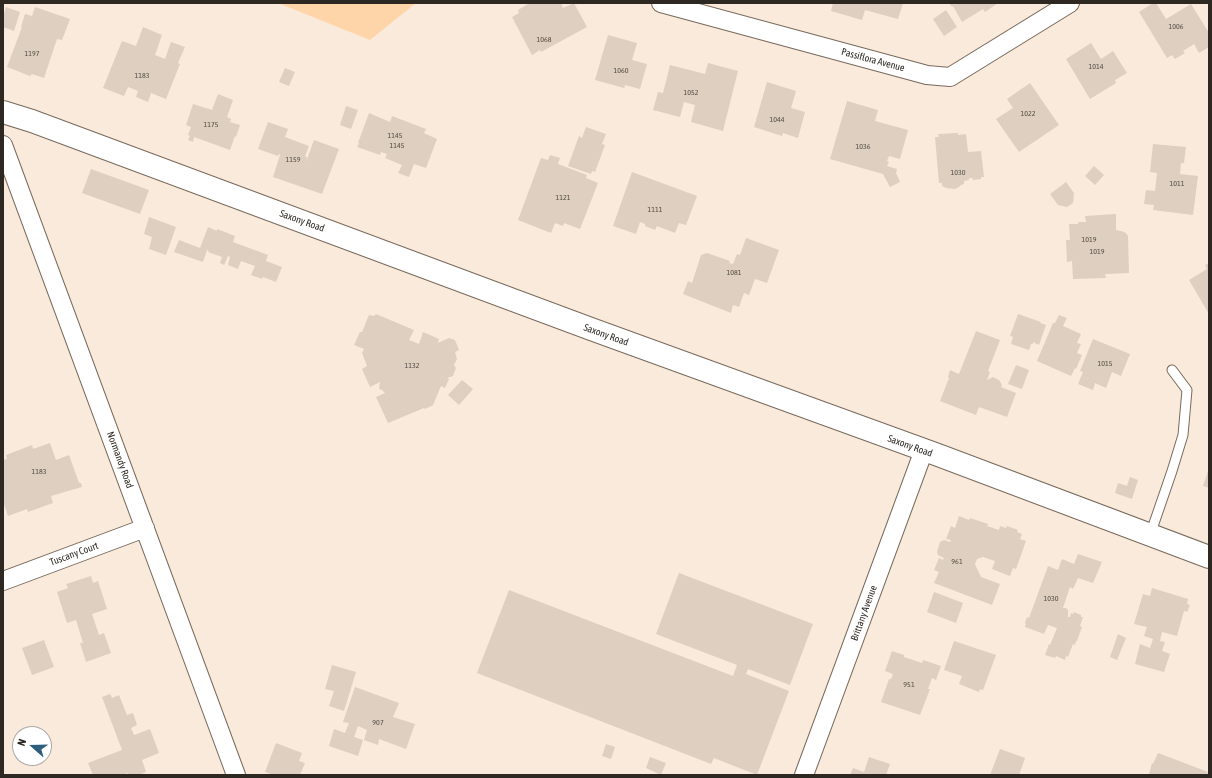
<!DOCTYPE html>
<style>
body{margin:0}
#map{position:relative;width:1212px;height:778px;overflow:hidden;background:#faeadb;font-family:"Asap Condensed",sans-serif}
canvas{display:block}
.frame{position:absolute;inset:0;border:4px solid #2d2822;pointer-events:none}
.north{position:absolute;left:12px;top:726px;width:40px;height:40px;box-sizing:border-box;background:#fff;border:1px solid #aba9a7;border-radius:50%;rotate:290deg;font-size:11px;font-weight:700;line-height:16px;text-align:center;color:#2d2822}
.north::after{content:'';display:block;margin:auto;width:14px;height:18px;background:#2d5e7c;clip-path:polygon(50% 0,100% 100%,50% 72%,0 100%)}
</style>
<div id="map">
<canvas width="1212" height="778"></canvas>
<div class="frame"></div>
<div class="north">N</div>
</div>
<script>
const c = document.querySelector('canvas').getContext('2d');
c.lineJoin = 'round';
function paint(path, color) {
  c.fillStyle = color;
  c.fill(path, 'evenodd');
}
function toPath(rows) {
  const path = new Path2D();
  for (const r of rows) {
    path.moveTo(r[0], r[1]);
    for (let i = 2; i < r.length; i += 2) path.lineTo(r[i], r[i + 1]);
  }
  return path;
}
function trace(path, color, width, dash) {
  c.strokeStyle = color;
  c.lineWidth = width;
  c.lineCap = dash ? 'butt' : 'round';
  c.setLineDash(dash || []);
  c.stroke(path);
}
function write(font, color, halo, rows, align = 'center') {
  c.font = font + ' "Asap Condensed",sans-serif';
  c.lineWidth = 3.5;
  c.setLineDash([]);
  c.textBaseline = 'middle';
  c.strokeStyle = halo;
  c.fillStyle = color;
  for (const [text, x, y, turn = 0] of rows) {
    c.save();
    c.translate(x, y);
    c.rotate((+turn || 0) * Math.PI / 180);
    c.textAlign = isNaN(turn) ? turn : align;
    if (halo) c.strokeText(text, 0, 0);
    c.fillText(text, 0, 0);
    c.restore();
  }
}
paint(toPath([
 [278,3,416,3,370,40]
]), '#fed5a9');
paint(toPath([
 [527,3,561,3,563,8,574,3,587,27,541,52,540,50,532,55,512,17,519,13,518,10,528,4],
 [833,3,903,3,898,19,865,10,862,20,831,11],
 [949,3,998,3,985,12,983,9,962,22,953,6,952,7],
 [1153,3,1156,3,1166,19,1191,4,1209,33,1208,35,1209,37,1209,47,1199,53,1194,44,1183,51,1185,53,1175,59,1172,55,1167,58,1139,12],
 [6,7,20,12,14,31,3,27,3,17],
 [35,7,70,19,62,40,57,39,44,78,32,74,30,76,7,67,22,27,21,27,25,14,32,16],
 [946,10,957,27,944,36,933,19],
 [143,27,162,35,155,55,165,59,171,42,185,47,178,63,180,64,166,99,151,93,148,102,136,97,138,91,128,87,124,96,103,88,122,41,136,46],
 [608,35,637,43,632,60,647,64,640,89,625,85,624,88,595,80],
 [1091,43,1101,59,1113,51,1127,73,1115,80,1116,83,1090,99,1066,59],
 [708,63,738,71,723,131,691,122,695,105,684,102,680,117,653,110,658,92,663,93,670,65,705,74],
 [285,68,295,72,289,86,279,82],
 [767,82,796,91,791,108,805,112,798,138,783,133,782,136,754,127],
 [1030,83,1059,125,1019,152,996,119,1013,108,1007,99],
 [218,94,233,100,227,117,231,119,230,122,240,125,236,137,235,136,230,150,194,137,193,142,188,140,190,136,188,135,191,127,186,125,193,104,212,110],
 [847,101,878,110,875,121,908,130,900,159,889,156,887,161,889,162,887,166,897,169,896,173,900,182,890,187,883,174,830,159],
 [346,106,358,110,351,129,340,125],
 [369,113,390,122,392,116,426,129,424,133,437,139,426,168,414,164,409,177,398,173,402,165,385,158,387,154,381,152,380,155,357,147,359,143,358,143],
 [268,122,288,129,285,137,309,146,305,156,307,157,306,162,314,140,339,149,322,194,273,177,280,155,279,154,278,156,258,149],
 [586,127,606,134,602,144,605,145,595,172,592,171,591,174,568,166,579,136,582,138],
 [958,133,958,135,966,134,968,152,981,151,984,177,981,177,981,179,973,180,972,178,969,178,969,180,964,181,964,184,961,185,959,187,955,189,946,188,942,186,942,183,939,183,935,137,939,137,938,134],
 [1153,144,1186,147,1184,163,1181,163,1180,174,1198,176,1193,215,1153,210,1154,205,1144,204,1146,190,1155,191,1157,173,1150,172],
 [550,155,560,158,558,164,587,175,586,178,598,183,580,229,564,223,563,226,555,223,551,233,518,220,541,158,548,160],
 [1094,166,1104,175,1095,185,1085,176],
 [91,169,149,190,140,214,82,193],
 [632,172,697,196,686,225,679,223,675,233,657,226,655,230,645,226,645,224,640,222,636,234,613,226],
 [1066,182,1074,193,1073,203,1067,207,1058,205,1050,194],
 [1116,214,1116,230,1121,231,1126,233,1128,236,1129,273,1105,274,1106,278,1073,279,1072,261,1067,262,1066,240,1070,240,1069,224,1078,224,1078,222,1086,222,1085,216],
 [149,217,176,227,166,255,149,249,152,237,144,234],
 [208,227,217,231,217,229,235,236,233,242,268,255,266,261,282,267,276,282,263,277,262,279,251,275,255,266,241,261,238,269,228,265,230,257,228,256,224,265,220,263,222,257,208,252,209,251,207,250,203,262,174,252,179,240,200,248],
 [746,238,779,250,767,283,755,279,749,295,744,293,739,307,733,305,731,313,683,294,688,281,692,283,701,255,707,253,730,261,729,263,733,264,737,254,740,255],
 [1209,263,1209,314,1189,280,1207,269,1205,265],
 [376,314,414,330,409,340,419,344,423,332,439,339,438,343,449,338,455,340,459,350,455,352,457,359,454,365,456,368,453,376,447,378,449,379,445,388,441,386,433,405,425,409,424,408,388,423,376,397,385,393,382,390,379,389,380,382,370,387,362,369,367,366,362,353,364,349,354,345,360,332,362,332,369,315,374,316],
 [1018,314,1041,322,1040,323,1046,325,1039,345,1033,342,1033,344,1031,344,1029,350,1011,344,1013,337,1010,336],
 [1059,315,1067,318,1063,326,1081,334,1077,343,1081,344,1077,353,1082,355,1076,369,1075,368,1071,376,1037,361,1053,323,1055,323],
 [976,331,1000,340,988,371,990,372,987,380,993,377,999,380,1002,385,1001,387,1016,393,1007,417,979,407,976,415,940,401,949,378,948,377,950,370,959,374],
 [1093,339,1130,354,1121,376,1112,372,1106,388,1095,383,1093,390,1078,384,1083,372,1080,371],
 [1016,365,1029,370,1022,389,1008,384],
 [462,380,473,389,459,405,448,395],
 [50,443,56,460,69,455,79,483,81,483,82,487,51,496,53,503,28,512,27,509,8,516,3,501,3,460,7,459,6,455,32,445,33,449],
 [1209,468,1209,488,1203,486],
 [1130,477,1138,480,1132,499,1115,493,1118,483,1127,486],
 [959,516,969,520,970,518,988,524,987,526,999,530,1000,526,1006,528,1007,526,1018,530,1017,532,1022,534,1020,539,1026,541,1016,569,1013,568,1010,576,992,569,995,561,983,557,977,559,975,564,981,577,1000,584,992,605,934,583,939,572,934,570,939,558,943,560,944,558,938,555,937,552,940,542,944,540,950,542,951,540,946,539,951,526,955,528],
 [1078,554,1102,562,1093,583,1078,578,1073,589,1070,587,1063,608,1066,608,1068,610,1068,617,1070,617,1071,613,1073,614,1074,612,1081,615,1081,617,1083,617,1080,626,1082,627,1077,641,1076,641,1075,645,1073,644,1068,657,1066,656,1065,660,1056,656,1055,658,1045,655,1049,644,1050,645,1057,628,1048,625,1044,634,1025,627,1026,624,1025,623,1027,617,1029,618,1048,566,1058,570,1062,559,1074,564],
 [679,573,813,624,790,685,748,669,746,674,789,691,757,775,714,758,711,764,477,673,509,590,733,676,737,665,656,634],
 [91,576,93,583,98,581,107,609,92,614,99,635,104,633,111,653,86,662,80,643,83,643,76,620,67,623,57,592,68,588,66,584],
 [1152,588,1188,599,1187,604,1190,605,1187,612,1184,611,1177,636,1162,632,1160,641,1165,642,1162,651,1170,654,1164,672,1135,664,1140,644,1150,648,1153,639,1144,636,1147,627,1134,624,1143,594,1150,596],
 [934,592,963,603,956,623,927,612],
 [1118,634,1126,638,1117,660,1110,657],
 [44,640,54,667,32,675,22,648],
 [954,641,996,655,983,690,980,689,979,692,959,684,962,676,944,670],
 [892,651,904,655,904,657,922,663,923,660,941,666,936,680,932,678,928,689,930,689,920,715,881,702,889,679,891,679,893,674,885,671],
 [332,665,356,672,344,711,329,706,334,691,325,689],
 [355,687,399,703,393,717,415,724,406,749,379,739,378,745,364,740,367,730,358,726,354,737,363,740,358,756,329,746,334,729,345,733,349,723,343,722],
 [110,694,112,698,119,695,127,715,133,713,137,725,131,728,134,735,150,729,159,753,142,760,146,772,138,775,128,775,128,773,123,775,93,775,88,763,122,750,102,697],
 [276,743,302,753,299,761,305,763,300,775,274,775,265,772],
 [606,744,615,747,611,759,602,756],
 [1000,749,1025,758,1019,775,990,775],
 [1158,753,1208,772,1207,775,1149,775,1149,774,1152,763,1153,764],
 [650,757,666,763,661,775,646,768],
 [869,757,890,764,886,775,850,775,853,768,864,772]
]), '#decfc0');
const lane = toPath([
 [1150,535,1172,471,1183,435,1187,390,1172,370]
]);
const street = toPath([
 [661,3,927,75,950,77,1070,3],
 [3,145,236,775],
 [3,581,145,528],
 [804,775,924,450]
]);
const secondary = toPath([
 [3,112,32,121,591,329,938,455,1209,557]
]);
trace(lane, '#776a5c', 11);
trace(street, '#776a5c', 20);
trace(secondary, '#776a5c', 24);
trace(lane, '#fff', 9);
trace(street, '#fff', 18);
trace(secondary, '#fff', 22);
write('8px', '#59524a', null, [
 ["1006",1176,26],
 ["1068",544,39],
 ["1197",32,53],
 ["1014",1096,66],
 ["1060",621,70],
 ["1183",142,75],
 ["1052",691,92],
 ["1022",1028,113],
 ["1044",777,119],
 ["1175",211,124],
 ["1145",395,135],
 ["1145",397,145],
 ["1036",863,146],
 ["1159",293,159],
 ["1030",958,172],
 ["1011",1177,183],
 ["1121",563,197],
 ["1111",655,209],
 ["1019",1089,239],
 ["1019",1097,251],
 ["1081",734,272],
 ["1015",1105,363],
 ["1132",412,365],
 ["1183",39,471],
 ["961",957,561],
 ["1030",1051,598],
 ["951",909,684],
 ["907",378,722]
]);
write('10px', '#2d2822', '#fff', [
 ["Passiflora Avenue",873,60,15],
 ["Saxony Road",302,221,20],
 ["Saxony Road",606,335,20],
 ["Saxony Road",910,446,20],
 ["Normandy Road",120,460,70],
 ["Tuscany Court",74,554,-20],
 ["Brittany Avenue",864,613,-70]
]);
</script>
